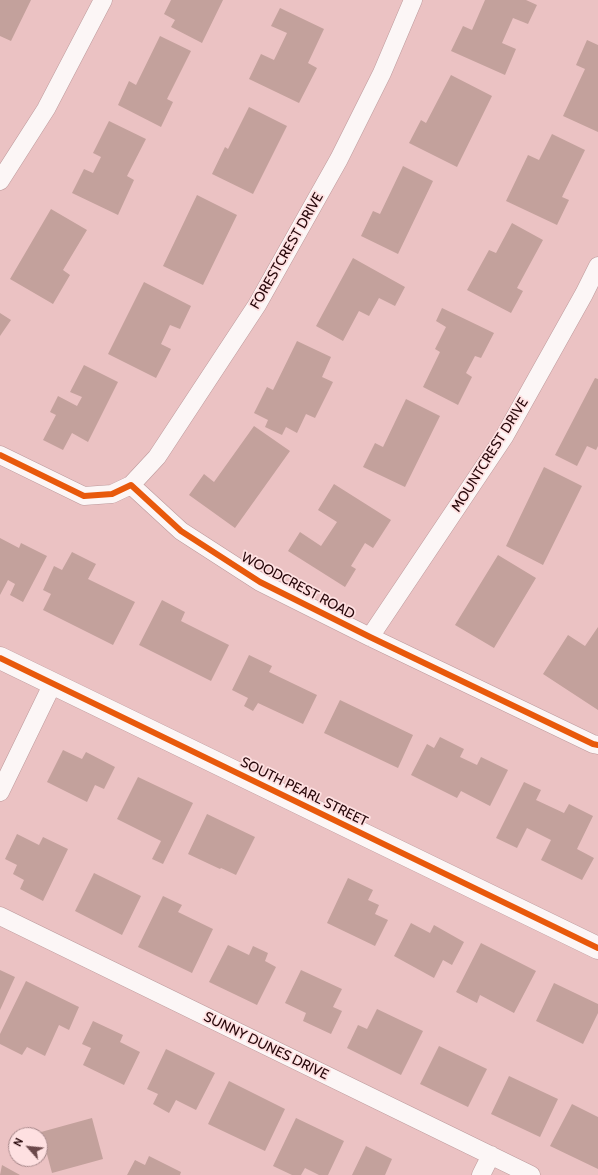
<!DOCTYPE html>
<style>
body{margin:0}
#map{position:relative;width:598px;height:1175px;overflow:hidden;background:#ebc2c3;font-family:Cabin,sans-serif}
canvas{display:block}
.north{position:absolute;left:8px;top:1127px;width:40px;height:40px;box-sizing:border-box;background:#fee0e1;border:1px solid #a8898b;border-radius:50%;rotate:297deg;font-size:11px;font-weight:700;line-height:16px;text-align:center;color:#260609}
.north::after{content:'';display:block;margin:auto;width:14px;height:18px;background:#6b484a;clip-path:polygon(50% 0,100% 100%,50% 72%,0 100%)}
</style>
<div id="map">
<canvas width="598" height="1175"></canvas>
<div class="north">N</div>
</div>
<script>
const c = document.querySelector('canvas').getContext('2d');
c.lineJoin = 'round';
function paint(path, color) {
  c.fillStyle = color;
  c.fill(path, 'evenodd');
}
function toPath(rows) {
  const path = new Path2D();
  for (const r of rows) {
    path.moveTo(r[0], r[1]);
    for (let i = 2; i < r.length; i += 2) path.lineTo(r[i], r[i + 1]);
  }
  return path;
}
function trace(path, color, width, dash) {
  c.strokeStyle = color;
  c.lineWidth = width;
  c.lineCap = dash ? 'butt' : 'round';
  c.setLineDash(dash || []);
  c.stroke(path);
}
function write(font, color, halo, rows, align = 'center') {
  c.font = font + ' Cabin,sans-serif';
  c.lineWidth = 3.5;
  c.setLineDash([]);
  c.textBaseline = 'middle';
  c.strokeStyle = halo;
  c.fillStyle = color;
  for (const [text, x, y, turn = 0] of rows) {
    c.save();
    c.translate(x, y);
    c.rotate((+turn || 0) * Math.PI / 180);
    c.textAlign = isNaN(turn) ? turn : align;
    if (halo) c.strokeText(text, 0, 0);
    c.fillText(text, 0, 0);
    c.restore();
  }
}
paint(toPath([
 [0,0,31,0,11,41,0,36],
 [171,0,223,0,202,43,171,27,175,20,164,14],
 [485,0,526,0,537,5,528,24,513,18,502,43,516,49,505,75,451,51,463,26,472,30],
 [280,8,324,29,308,63,317,68,299,103,249,79,261,54,274,60,287,33,271,26],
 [160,36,191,51,167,99,173,102,161,127,118,105,129,81,136,85],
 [587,40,598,45,598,132,563,116,585,69,576,65],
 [451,75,492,96,457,167,409,143,421,120,426,123],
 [249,107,287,126,253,194,212,174,225,147,228,149],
 [109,121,146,139,127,176,134,180,118,215,72,193,84,169,93,173,101,157,93,153],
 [552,134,585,150,562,197,569,200,557,225,506,201,528,155,539,160],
 [403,166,433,181,398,254,361,236,373,211,380,214],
 [197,195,237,215,203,285,163,266],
 [51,209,87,230,63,270,70,275,53,304,10,279],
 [512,223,543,240,517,288,523,291,511,313,467,290,489,250,496,253],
 [353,258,405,287,395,306,379,298,369,316,359,311,343,341,316,326],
 [144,282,191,306,180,329,170,325,161,344,171,349,156,378,108,354],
 [442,308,494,333,481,358,475,356,466,373,472,377,458,405,423,387,440,352,435,349,446,327,436,321],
 [0,313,11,320,0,336],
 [297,341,331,357,322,377,333,382,315,418,306,414,297,433,286,427,282,435,265,427,268,420,254,413,267,387,273,390],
 [84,365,118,382,88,442,72,433,63,450,43,440,56,415,50,412,58,396,77,406,82,397,70,392],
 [595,378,598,379,598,446,596,450,587,446,577,466,555,455],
 [406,399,440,416,405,487,363,467,375,443,383,447],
 [254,426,290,451,235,528,189,495,204,474,214,482],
 [544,467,582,486,543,565,506,546],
 [334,484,391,520,373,548,365,543,351,566,356,569,345,587,288,551,300,532,321,546,337,522,318,510],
 [0,538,19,548,21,543,47,556,23,602,10,595,15,584,8,580,0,595],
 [72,552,96,564,88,579,135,602,113,645,43,610,51,594,43,590,54,566,62,570],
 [498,555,536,578,494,648,455,625],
 [162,600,185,612,181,621,229,645,211,681,139,645],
 [598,627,598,710,543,674,568,635,585,646],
 [249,655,272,666,269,672,317,695,303,724,258,703,253,711,244,706,248,698,232,690],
 [340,700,413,735,398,768,324,733],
 [440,737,464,749,460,757,477,765,481,757,508,770,490,806,461,791,457,798,411,775,427,744,434,748],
 [63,750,82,759,86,752,115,767,104,789,95,785,87,802,47,782],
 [138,777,193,803,163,864,152,859,161,841,117,819],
 [524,782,541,790,536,800,564,813,569,804,593,816,577,849,594,858,582,880,541,860,551,840,527,828,517,848,496,838],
 [207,814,255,837,236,875,221,868,220,869,188,854],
 [17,834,39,845,43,837,68,849,43,901,20,889,24,880,13,874,17,865,5,859],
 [94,873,141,896,122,935,75,911],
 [348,878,373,890,368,900,379,905,375,914,388,920,375,946,327,923],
 [163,896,182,905,178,912,213,929,192,973,138,947],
 [411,923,430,933,434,925,464,942,452,965,443,960,434,978,394,956],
 [481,943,536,971,514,1013,480,995,477,1003,456,992],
 [228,945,249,955,253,946,268,953,265,961,276,967,257,1005,209,982],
 [0,970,15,977,0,1010],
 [301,970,342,989,333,1007,342,1011,331,1034,303,1021,306,1013,285,1003],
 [26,981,79,1007,69,1030,59,1025,45,1056,27,1047,22,1055,0,1044,0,1034],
 [554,983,598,1004,598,1013,583,1044,536,1021],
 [377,1009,423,1031,401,1075,347,1048,358,1025,367,1029],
 [93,1021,123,1035,120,1042,140,1052,124,1085,83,1065,91,1048,82,1044],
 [439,1046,487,1069,468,1107,420,1084],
 [166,1049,215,1073,196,1110,176,1100,169,1113,153,1104,158,1094,147,1089],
 [509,1076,558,1099,540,1137,491,1114],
 [229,1081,285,1109,265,1151,208,1124],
 [572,1104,598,1117,598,1169,550,1146],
 [92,1118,103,1159,52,1173,41,1132],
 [296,1118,344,1141,328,1175,319,1175,305,1168,301,1175,292,1175,273,1166],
 [366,1146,392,1159,385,1175,352,1175],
 [149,1156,181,1172,180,1175,127,1175,135,1160,145,1165],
 [2,1165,20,1175,0,1175]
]), '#c3a19c');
const minor = toPath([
 [0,181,46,109,103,0],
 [0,455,84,496,112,494,131,485,181,531,260,582,370,637,593,744,598,745],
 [131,485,157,457,257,305,339,159,382,73,413,0],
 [370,637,504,437,584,294,598,266],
 [0,792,53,683],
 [0,916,531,1175],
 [481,1175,491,1155]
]);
const tertiary = toPath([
 [0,658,598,948]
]);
trace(minor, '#bc999b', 19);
trace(tertiary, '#bc999b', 23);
trace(minor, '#fcf6f6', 18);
trace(tertiary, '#fcf6f6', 22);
trace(toPath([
 [0,455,84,496,112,494,131,485,181,531,260,582,370,637,593,744,598,745],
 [0,658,598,948]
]), '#e8590c', 6);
write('14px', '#260609', '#fee0e1', [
 ["FORESTCREST DRIVE",287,251,-60],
 ["MOUNTCREST DRIVE",490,455,-58],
 ["WOODCREST ROAD",298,586,28],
 ["SOUTH PEARL STREET",304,792,26],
 ["SUNNY DUNES DRIVE",266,1046,26]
]);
</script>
